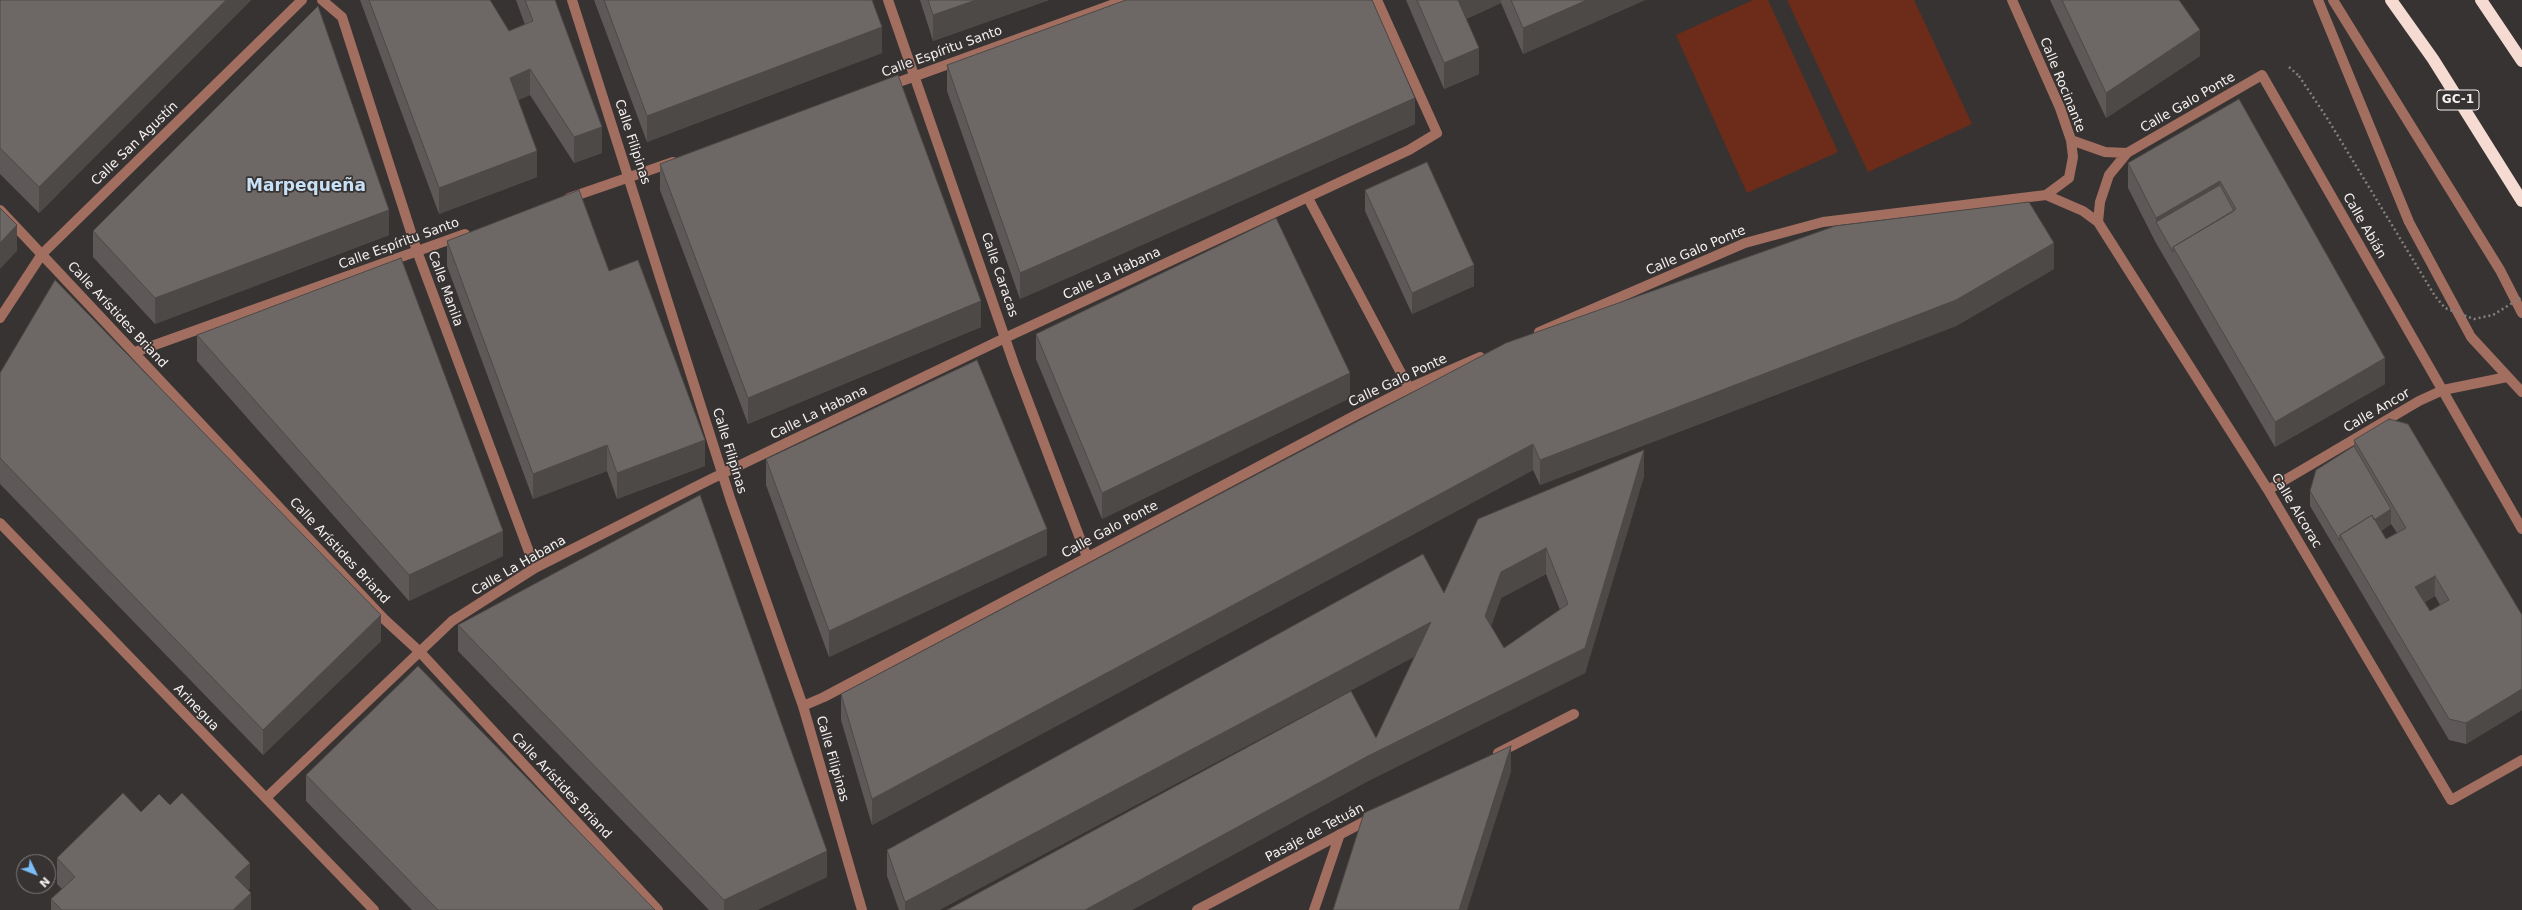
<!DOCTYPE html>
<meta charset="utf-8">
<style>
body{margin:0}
#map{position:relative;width:2522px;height:910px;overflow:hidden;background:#373332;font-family:"DejaVu Sans",sans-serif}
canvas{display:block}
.north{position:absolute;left:16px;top:854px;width:40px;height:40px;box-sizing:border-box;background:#373332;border:1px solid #837f7e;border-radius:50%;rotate:133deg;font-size:11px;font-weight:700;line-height:16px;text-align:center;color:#f4f1f0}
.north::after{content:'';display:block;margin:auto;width:14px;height:18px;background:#7cbef9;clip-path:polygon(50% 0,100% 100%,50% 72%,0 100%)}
</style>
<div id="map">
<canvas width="2522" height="910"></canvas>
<div class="north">N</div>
</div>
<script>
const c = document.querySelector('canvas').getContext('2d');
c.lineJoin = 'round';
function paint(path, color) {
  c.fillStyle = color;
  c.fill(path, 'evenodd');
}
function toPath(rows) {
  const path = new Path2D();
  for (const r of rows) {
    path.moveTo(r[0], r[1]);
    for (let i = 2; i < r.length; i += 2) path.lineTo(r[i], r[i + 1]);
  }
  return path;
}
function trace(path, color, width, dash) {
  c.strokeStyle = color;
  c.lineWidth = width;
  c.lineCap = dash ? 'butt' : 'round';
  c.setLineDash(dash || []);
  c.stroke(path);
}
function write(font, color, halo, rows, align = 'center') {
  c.font = font + ' "DejaVu Sans",sans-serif';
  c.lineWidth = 3.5;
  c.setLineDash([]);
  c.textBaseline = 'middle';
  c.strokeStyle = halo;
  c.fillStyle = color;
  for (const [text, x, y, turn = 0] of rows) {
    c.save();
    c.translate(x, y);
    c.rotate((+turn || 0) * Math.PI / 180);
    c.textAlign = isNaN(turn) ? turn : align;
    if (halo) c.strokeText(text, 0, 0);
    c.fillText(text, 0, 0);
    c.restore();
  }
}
paint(toPath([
 [1753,0,1768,0,1838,152,1747,193,1676,35],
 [1787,0,1914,0,1972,124,1868,172]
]), '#6d2c1a');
trace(toPath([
 [2289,67,2299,76]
]), '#83807f', 2.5, [2, 3]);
trace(toPath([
 [322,0,342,17,417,251,535,568],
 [572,0,731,501,803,706,862,910],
 [888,0,1014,364,1087,557],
 [2012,0,2060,108,2071,140,2073,157,2069,178,2046,195],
 [2318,0,2409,222,2471,337,2522,392],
 [2333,0,2500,270,2522,313],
 [888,86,1125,0],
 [2071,140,2105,152,2127,153,2262,75,2522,529],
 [569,198,673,162],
 [1308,198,1409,388],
 [0,210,384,619,420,652,658,910],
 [2098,222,2100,202,2109,175,2127,153],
 [0,318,42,254,302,0],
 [1539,332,1745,243,1823,222,2046,195,2083,211,2098,222,2268,490,2451,800,2522,760],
 [135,352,465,234],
 [2268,490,2419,401,2443,390,2507,377],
 [0,523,374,910],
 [803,706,824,697,1354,416,1409,388,1480,357],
 [1498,753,1574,714],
 [266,798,452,621,535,568,709,480,1007,337,1409,150,1437,133,1377,0],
 [1197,910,1373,817],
 [1314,910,1340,834]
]), '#a26e5f', 10);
trace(toPath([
 [2391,0,2433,59,2522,201],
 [2481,0,2522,61]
]), '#f6dbd3', 12);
trace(toPath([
 [2299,76,2327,118,2435,296,2445,308,2474,319,2493,315,2522,297]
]), '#83807f', 2.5, [2, 3]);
paint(toPath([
 [0,0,251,0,39,213,0,174],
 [360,0,490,0,509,31,525,25,516,0,555,0,602,153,574,163,530,95,518,100,537,177,439,214],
 [594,0,872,0,882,53,647,142],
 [920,0,1049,0,933,41],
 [1406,0,1645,0,1523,54,1501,3,1466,19,1479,74,1444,89],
 [2050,0,2179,0,2200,56,2106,118],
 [947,65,1415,124,1020,299,947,91],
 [2239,99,2385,384,2275,447,2156,243,2128,188,2128,163],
 [660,164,981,327,748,424,660,190],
 [1365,190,1474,286,1412,314,1365,211],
 [93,231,389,235,155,324,93,257],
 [447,241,609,271,705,466,617,499,607,471,533,499,447,266],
 [2054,269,1956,326,1540,485,1533,470,872,825,841,720,841,694,1506,343],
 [1036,334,1350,398,1102,519,1036,359],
 [197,335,503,556,409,601,197,361],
 [0,373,381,641,263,755,0,484],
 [2354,440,2522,615,2522,710,2466,744,2449,740,2310,506,2310,491,2354,446],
 [2391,524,2397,533,2386,539,2381,531],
 [2435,596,2440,605,2430,611,2425,602],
 [766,459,1047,555,829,657,766,485],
 [1644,476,1585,673,1368,781,1132,910,947,910,1376,738,1415,656,939,910,899,910,887,876,887,850,1444,593],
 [1546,574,1560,610,1504,648,1491,626,1501,598],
 [458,625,827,877,757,910,709,910,458,651],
 [306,775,655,910,412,910,306,801],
 [141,812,250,888,248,890,251,910,51,910,51,899,62,889,57,884,57,858]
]), '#5e5958');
paint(toPath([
 [226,0,251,0,39,213,39,187],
 [976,0,1049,0,933,41,933,15],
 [1456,0,1501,0,1501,3,1456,23],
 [1587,0,1645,0,1523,54,1523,28],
 [882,27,882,53,647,142,647,116],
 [2200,30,2200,56,2106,118,2106,93],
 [1479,48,1479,74,1444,89,1444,63],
 [530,69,530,95,510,104,510,78],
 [1415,98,1415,124,1020,299,1020,273],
 [602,127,602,153,574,163,574,137],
 [537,151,537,177,439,214,439,188],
 [2220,181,2220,206,2156,222,2156,218],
 [389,210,389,235,155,324,155,298],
 [17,225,17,251,0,269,0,243],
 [2054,243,2054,269,1956,326,1540,485,1540,460],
 [1474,265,1474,286,1412,314,1412,293],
 [981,301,981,327,748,424,748,398],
 [2385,358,2385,384,2275,447,2275,422],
 [1350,373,1350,398,1102,519,1102,493],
 [705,440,705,466,617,499,617,473],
 [1533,444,1533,470,872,825,872,799],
 [607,445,607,471,533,499,533,474],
 [1644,450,1644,476,1585,673,1368,781,1132,910,1085,910,1368,756,1585,648],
 [2391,509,2391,524,2349,550,2342,539],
 [1047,529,1047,555,829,657,829,631],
 [503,531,503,556,409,601,409,575],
 [1546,548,1546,574,1501,598,1485,642,1485,616,1501,572],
 [2435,576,2435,596,2415,608,2415,587],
 [381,615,381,641,263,755,263,730],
 [1431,622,1431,648,939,910,905,910,905,902],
 [2522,689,2522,710,2466,744,2466,723],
 [1511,746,1511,772,1467,910,1459,910],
 [827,851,827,877,757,910,724,910,724,900],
 [250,863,250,888,235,903,235,877],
 [251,893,251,910,234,910,234,909]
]), '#4c4947');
const building = toPath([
 [0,0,226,0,39,187,0,148,0,0],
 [369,0,490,0,509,31,533,21,525,0,555,0,602,127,574,137,530,69,510,78,537,151,439,188,369,0],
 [604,0,872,0,882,27,647,116,604,0],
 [928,0,976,0,933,15,928,0],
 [1126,0,1372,0,1415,98,1020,273,947,65,1126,0],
 [1417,0,1458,0,1479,48,1444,63,1417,0],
 [1511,0,1587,0,1523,28,1511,0],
 [2062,0,2179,0,2200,30,2106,93,2062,0],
 [318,6,389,210,155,298,93,231,318,6],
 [898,75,981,301,748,398,660,164,898,75],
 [2239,99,2385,358,2275,422,2173,247,2236,209,2220,181,2156,218,2128,163,2239,99],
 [1427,162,1474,265,1412,293,1365,190,1427,162],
 [2220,185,2234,211,2173,247,2173,252,2156,222,2220,185],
 [579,190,609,271,638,260,705,440,617,473,607,445,533,474,447,241,579,190],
 [2029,202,2054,243,1956,300,1540,460,1533,444,872,799,841,694,1506,343,1835,226,2029,202],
 [0,208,17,225,0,243,0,208],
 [1276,218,1350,373,1102,493,1036,334,1276,218],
 [401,258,503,531,409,575,197,335,401,258],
 [55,280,381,615,263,730,0,458,0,373,55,280],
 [977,360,1047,529,829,631,766,459,977,360],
 [2389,419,2408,424,2522,615,2522,689,2466,723,2449,719,2340,535,2372,515,2386,539,2406,528,2354,440,2389,419],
 [2435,576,2449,600,2430,611,2415,587,2435,576],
 [2354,446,2391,509,2374,520,2372,515,2340,535,2340,541,2310,491,2316,470,2354,446],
 [1644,450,1585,648,1368,756,1085,910,947,910,1351,691,1376,738,1431,622,905,902,887,850,1423,554,1444,593,1478,519,1644,450],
 [1546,548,1568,604,1504,648,1485,616,1501,572,1546,548],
 [700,495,827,851,724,900,458,625,700,495],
 [418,666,655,910,438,910,306,775,418,666],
 [1511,746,1459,910,1333,910,1364,813,1511,746],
 [123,793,141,812,159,794,170,805,182,793,250,863,235,877,251,893,234,909,234,910,62,910,51,899,75,877,57,858,123,793]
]);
paint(building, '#6d6866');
trace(building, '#4c4947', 1);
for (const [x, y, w] of [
 [2458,100,42]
]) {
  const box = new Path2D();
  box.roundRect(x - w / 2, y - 10, w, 20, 3);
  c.fillStyle = '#373332';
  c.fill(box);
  trace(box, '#f4f1f0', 1);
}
write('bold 12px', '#f4f1f0', null, [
 ["GC-1",2458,100]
]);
write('13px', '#f4f1f0', '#373332', [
 ["Calle Espíritu Santo",942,52,-20],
 ["Calle Rocinante",2062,85,68],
 ["Calle Galo Ponte",2188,103,-30],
 ["Calle Filipinas",632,142,72],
 ["Calle San Agustín",135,144,-44],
 ["Calle Abián",2364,226,60],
 ["Calle Espíritu Santo",399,244,-20],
 ["Calle Galo Ponte",1696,251,-23],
 ["Calle La Habana",1112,274,-25],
 ["Calle Caracas",999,275,71],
 ["Calle Manila",445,289,70],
 ["Calle Arístides Briand",117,315,47],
 ["Calle Galo Ponte",1398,381,-25],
 ["Calle Ancor",2377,411,-30],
 ["Calle La Habana",819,413,-26],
 ["Calle Filipinas",729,451,73],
 ["Calle Alcorac",2296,511,59],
 ["Calle Galo Ponte",1110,530,-28],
 ["Calle Arístides Briand",339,551,47],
 ["Calle La Habana",519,566,-30],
 ["Arinegua",196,708,46],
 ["Calle Filipinas",832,759,74],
 ["Calle Arístides Briand",561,786,47],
 ["Pasaje de Tetuán",1315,833,-28]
]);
write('bold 17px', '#c9e1f7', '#373332', [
 ["Marpequeña",306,187]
]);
</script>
